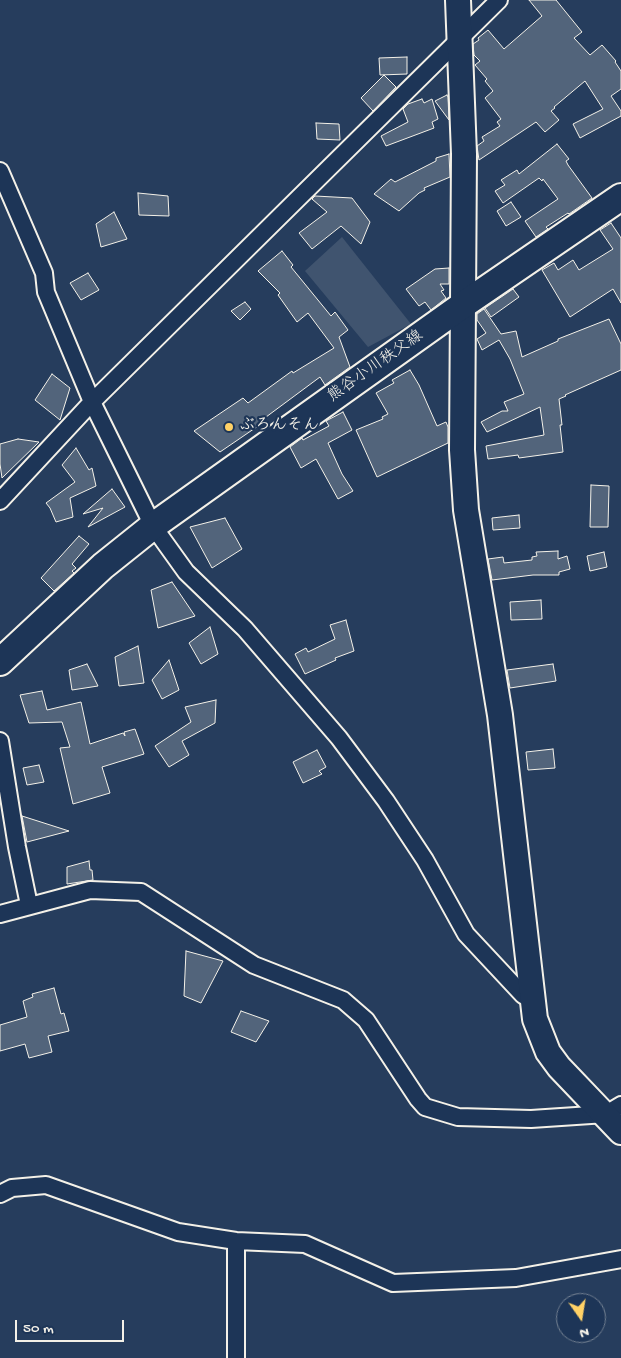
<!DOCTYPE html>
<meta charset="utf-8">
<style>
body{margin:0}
#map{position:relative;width:621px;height:1358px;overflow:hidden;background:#263d5d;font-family:"Gochi Hand",sans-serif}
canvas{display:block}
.north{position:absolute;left:556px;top:1293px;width:50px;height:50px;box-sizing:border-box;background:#1d3557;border:1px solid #738091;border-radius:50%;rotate:167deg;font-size:14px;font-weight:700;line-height:20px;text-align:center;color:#f4f1e8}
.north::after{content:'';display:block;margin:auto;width:18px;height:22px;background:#ffd166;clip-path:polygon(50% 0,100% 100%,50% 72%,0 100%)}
.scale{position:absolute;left:15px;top:1320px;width:109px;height:22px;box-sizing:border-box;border:2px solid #f4f1e8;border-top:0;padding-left:6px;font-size:15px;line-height:18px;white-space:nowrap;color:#f4f1e8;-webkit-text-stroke:4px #1d3557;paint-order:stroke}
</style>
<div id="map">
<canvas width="621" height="1358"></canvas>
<div class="north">N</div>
<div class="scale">50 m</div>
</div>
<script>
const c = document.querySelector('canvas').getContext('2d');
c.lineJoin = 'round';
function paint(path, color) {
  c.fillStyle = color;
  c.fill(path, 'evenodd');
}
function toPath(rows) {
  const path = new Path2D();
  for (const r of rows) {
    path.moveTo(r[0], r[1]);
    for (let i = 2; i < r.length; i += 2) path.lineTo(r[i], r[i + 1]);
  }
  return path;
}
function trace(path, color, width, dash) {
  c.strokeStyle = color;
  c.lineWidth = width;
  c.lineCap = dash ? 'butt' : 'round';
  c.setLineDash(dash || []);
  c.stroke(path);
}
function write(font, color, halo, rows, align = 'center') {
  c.font = font + ' "Gochi Hand","Klee One",sans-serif';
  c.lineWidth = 4.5;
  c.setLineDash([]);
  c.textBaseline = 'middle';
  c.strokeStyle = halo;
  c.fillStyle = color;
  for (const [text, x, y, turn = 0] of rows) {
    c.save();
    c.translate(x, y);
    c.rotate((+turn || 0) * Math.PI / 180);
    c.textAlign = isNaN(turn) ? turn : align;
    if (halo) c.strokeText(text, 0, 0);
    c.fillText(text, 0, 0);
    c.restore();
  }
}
paint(toPath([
 [342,237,411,324,368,347,305,271]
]), '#40546f');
const building = toPath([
 [529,0,556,0,582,32,574,38,590,55,602,45,616,61,615,62,621,71,621,89,611,96,621,111,621,116,580,138,573,124,603,109,585,81,554,107,555,108,551,111,559,120,545,132,536,122,479,160,477,146,484,141,482,137,500,126,497,122,501,119,485,98,493,91,485,81,487,79,475,65,480,61,474,55,473,44,479,40,478,38,488,30,504,49,542,16,529,0],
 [407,57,407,74,380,75,379,58,407,57],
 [384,75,396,87,373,111,361,98,384,75],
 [447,95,448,97,449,120,435,101,447,95],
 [422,99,424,103,432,99,438,119,432,122,434,128,386,146,381,136,408,122,403,109,408,104,422,99],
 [316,123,339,124,340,140,317,139,316,123],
 [557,144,569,159,566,161,568,165,592,198,569,214,568,213,546,227,548,229,536,237,525,221,558,199,543,179,542,181,539,178,503,203,495,191,505,185,501,180,517,170,519,174,557,144],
 [449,154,450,177,424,188,425,190,419,193,399,211,374,194,391,179,395,182,436,161,436,158,449,154],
 [138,193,168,196,169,216,139,215,138,193],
 [315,196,352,198,370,222,361,244,341,226,312,249,299,233,327,212,312,199,315,196],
 [511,202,521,217,506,226,497,211,511,202],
 [114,212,127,239,101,247,96,224,114,212],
 [611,223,621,238,621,303,613,289,570,317,542,270,554,263,558,270,573,260,579,270,613,249,600,230,611,223],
 [282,251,293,265,291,267,331,316,335,312,348,330,339,337,350,367,325,385,320,377,262,420,264,422,220,452,194,431,243,398,248,403,292,371,293,373,334,348,308,313,297,322,278,295,280,293,258,271,282,251],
 [449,268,449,284,440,284,444,290,441,291,446,298,431,310,425,302,419,306,406,289,435,269,449,268],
 [88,273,99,290,81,300,70,283,88,273],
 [513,289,519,297,491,317,485,308,513,289],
 [245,302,251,309,240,320,231,311,245,302],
 [484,309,501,334,516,331,522,357,558,341,558,339,609,319,621,344,621,370,565,395,566,396,559,399,562,425,560,425,563,452,519,458,518,455,488,459,486,446,544,435,540,407,487,432,481,422,502,411,508,411,504,402,524,394,510,359,499,340,482,350,477,339,486,333,477,320,477,314,484,309],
 [410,370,419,385,437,426,446,422,448,427,448,443,377,477,356,430,383,419,382,417,388,414,376,393,394,383,392,380,410,370],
 [52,374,70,388,60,420,35,400,52,374],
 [343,412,352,430,328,443,342,474,353,491,338,499,316,459,301,468,290,447,302,438,303,440,329,426,326,421,343,412],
 [18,439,39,442,2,478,0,464,0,444,18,439],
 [76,448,89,470,92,468,96,486,70,498,73,517,56,522,50,508,46,503,75,482,62,465,76,448],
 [591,485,609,486,608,527,590,527,591,485],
 [112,489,125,507,88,527,103,508,83,514,112,489],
 [519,515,520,528,493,530,492,518,519,515],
 [225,518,242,549,212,568,190,527,225,518],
 [79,536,89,544,72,564,76,568,72,571,74,573,54,591,41,578,79,536],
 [558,551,558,559,567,556,570,569,559,572,559,575,533,575,492,580,488,559,503,557,504,563,532,560,532,557,537,556,536,552,558,551],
 [604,552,607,567,590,571,587,556,604,552],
 [172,582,195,616,158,628,151,590,172,582],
 [541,600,542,619,511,620,510,602,541,600],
 [346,620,354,651,335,658,336,660,305,674,295,654,306,648,308,652,335,639,330,625,346,620],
 [210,627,218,654,201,664,189,643,210,627],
 [138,646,144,683,119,686,115,657,138,646],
 [169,660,179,690,162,699,152,680,169,660],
 [87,664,98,686,72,690,69,670,87,664],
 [553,664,556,681,510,688,507,670,553,664],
 [42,691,47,710,81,702,90,744,123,733,125,736,124,732,135,729,144,754,102,767,110,793,73,804,60,748,70,747,62,722,29,723,20,695,42,691],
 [216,700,215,723,182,741,189,755,169,767,155,746,191,722,185,707,216,700],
 [553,749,555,768,528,770,526,752,553,749],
 [317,750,326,767,319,771,322,774,303,783,293,762,317,750],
 [39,765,44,782,27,785,23,768,39,765],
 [22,816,69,831,27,842,22,816],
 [89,861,90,870,92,870,93,880,67,884,67,867,89,861],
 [186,951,223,961,201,1003,184,996,186,951],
 [54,988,61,1014,64,1013,69,1031,48,1036,52,1052,29,1058,25,1044,0,1051,0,1025,27,1017,23,1001,33,997,32,994,54,988],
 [241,1011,269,1021,256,1042,231,1032,241,1011]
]);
paint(building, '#52647b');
trace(building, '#f4f1e8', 1);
const street = toPath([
 [0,171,44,273,46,292,92,402,153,526,186,572,245,629,339,738,386,801,425,860,466,934,523,995,532,1000],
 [0,501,92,402,499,0],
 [0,741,17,847,29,905],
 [0,914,90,890,141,892,254,965,343,1000,366,1020,418,1099,425,1107,458,1117,531,1119,606,1114,621,1105],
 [0,1194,12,1188,46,1185,178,1232,236,1241,305,1244,393,1283,516,1278,621,1259],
 [236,1358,236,1241]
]);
const secondary = toPath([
 [458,0,464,154,462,450,466,510,500,715,535,1019,548,1052,559,1067,621,1132]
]);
const primary = toPath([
 [0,662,103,566,153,526,463,305,621,197]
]);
trace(street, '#f4f1e8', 20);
trace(secondary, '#f4f1e8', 28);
trace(primary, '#f4f1e8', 30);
trace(street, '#1d3557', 16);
trace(secondary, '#1d3557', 24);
trace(primary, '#1d3557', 26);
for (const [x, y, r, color] of [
 [229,427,5,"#ffd166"]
]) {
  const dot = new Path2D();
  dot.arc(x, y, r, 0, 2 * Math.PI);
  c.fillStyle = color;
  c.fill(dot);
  trace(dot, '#1d3557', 2);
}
write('16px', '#f4f1e8', '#1d3557', [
 ["熊谷小川秩父線",376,367,-35]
]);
write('bold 16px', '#f4f1e8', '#1d3557', [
 ["ぶろんそん",239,427]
], 'left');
</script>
